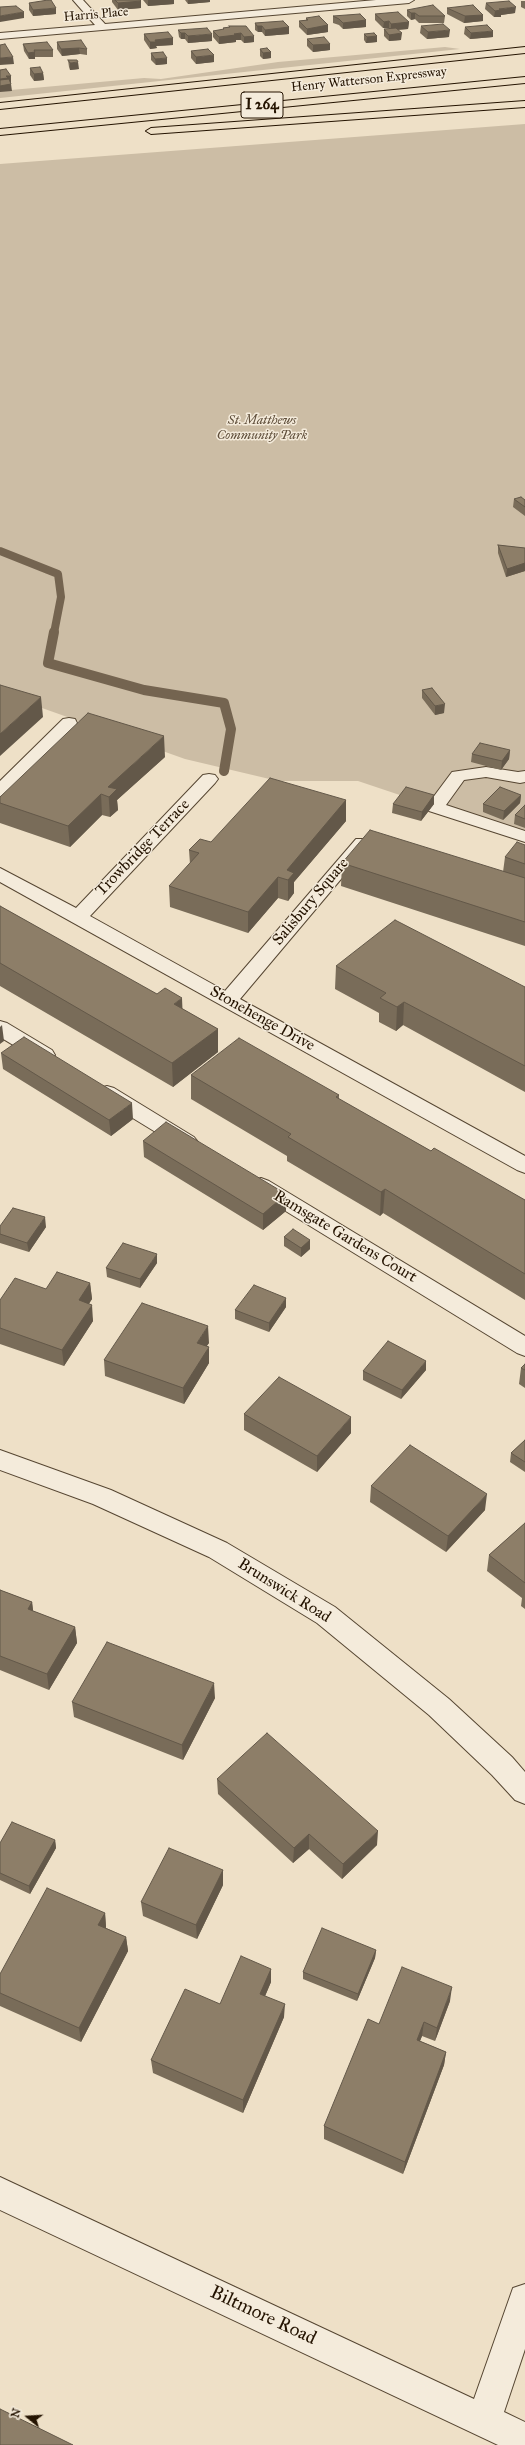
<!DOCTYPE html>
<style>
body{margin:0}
#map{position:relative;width:525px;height:2445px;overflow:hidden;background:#eee0c7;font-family:"IM FELL Great Primer",serif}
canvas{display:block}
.north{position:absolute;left:8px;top:2397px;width:40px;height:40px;-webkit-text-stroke:3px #f4ebdb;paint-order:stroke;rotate:288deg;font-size:11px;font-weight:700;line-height:16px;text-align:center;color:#241301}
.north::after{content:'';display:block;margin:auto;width:14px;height:18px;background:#241301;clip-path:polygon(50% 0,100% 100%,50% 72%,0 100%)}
</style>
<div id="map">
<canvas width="525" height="2445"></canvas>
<div class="north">N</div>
</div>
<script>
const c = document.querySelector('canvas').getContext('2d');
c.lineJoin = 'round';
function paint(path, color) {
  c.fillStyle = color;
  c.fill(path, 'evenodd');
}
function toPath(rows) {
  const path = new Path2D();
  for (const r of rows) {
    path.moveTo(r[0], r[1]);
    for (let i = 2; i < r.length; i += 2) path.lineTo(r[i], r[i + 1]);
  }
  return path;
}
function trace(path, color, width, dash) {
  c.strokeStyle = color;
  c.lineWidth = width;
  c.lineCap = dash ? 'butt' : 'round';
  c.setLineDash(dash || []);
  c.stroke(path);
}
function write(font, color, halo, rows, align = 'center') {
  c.font = font + ' "IM FELL Great Primer",serif';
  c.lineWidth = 3;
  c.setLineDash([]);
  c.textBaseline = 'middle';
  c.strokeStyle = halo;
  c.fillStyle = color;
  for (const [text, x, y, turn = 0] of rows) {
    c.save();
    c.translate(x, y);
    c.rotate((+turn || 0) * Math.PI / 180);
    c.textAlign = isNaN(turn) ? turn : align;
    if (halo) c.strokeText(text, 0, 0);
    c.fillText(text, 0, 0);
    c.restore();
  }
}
paint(toPath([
 [445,47,460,49,0,98,0,91,144,78,161,79,278,62],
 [525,124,525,837,358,781,278,781,185,759,0,693,0,164]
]), '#ccbda5');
trace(toPath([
 [0,551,58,574,61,597,54,633]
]), '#746450', 8);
trace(toPath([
 [54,632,48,663,144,690,224,703,231,729,224,771]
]), '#746450', 10);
const pedestrian = toPath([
 [486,767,518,772,525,771,525,782,520,783,486,777,464,780,446,805,525,831,525,842,429,811,426,807,452,772,486,767]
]);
const minor = toPath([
 [73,0,83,0,105,24,376,0,414,0,409,3,0,39,0,33,95,25,73,0],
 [69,718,75,719,77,723,75,727,6,795,0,796,0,781,63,719,69,718],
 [209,774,215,775,218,779,215,783,90,916,225,991,356,839,368,839,371,843,368,847,240,999,525,1156,525,1173,517,1170,0,882,0,868,76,908,203,775,209,774],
 [0,1021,7,1023,52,1050,55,1055,52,1060,45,1062,38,1060,0,1037,0,1021],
 [107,1086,114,1088,194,1137,198,1142,194,1147,187,1149,180,1147,100,1098,97,1093,100,1088,107,1086],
 [261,1178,269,1181,525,1336,525,1356,517,1353,253,1191,250,1186,253,1181,261,1178],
 [0,1450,111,1490,227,1543,335,1607,449,1699,512,1757,525,1772,525,1804,515,1800,492,1775,429,1715,317,1623,209,1557,93,1504,0,1470,0,1450],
 [0,2177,474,2399,513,2288,525,2284,525,2349,504,2412,525,2422,525,2445,498,2445,0,2210,0,2177]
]);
const motorway = toPath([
 [525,47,525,53,0,109,0,103,525,47],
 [525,77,525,83,0,135,0,129,525,77],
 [525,101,525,107,151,134,146,131,151,128,525,101]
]);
trace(pedestrian, '#564632', 2);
trace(minor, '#564632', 2);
trace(motorway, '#241301', 2);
paint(pedestrian, '#f4ebdb');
paint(minor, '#f4ebdb');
paint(motorway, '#eee0c7');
paint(toPath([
 [112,0,140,0,141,1,141,8,118,10,112,2],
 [143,0,174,0,174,4,148,6],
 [185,0,210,0,210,2,188,4],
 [521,1,525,1,525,9,521,7],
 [29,3,56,14,33,16,29,10],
 [486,3,515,13,501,15,501,17,494,17,485,9],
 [447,8,483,15,483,21,464,23,447,14],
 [407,10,445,16,444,23,419,23,415,19,411,20,407,16],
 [375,14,409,22,408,29,398,30,401,40,389,41,384,36,384,29,389,29,389,28,383,28,375,20],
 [333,16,366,20,366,27,343,29,339,25,333,23],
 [306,18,328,25,328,32,307,35,299,27,299,21,306,20],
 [255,23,289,27,289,34,265,36,262,32,258,32,255,30],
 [229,26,246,26,254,42,244,43,241,40,236,40,236,42,219,44,213,37,213,31,223,30,223,28,229,27],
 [421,26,449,37,427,39,420,33],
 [465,27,493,37,470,39,464,34],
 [178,30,212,41,188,43,185,39,181,39,179,37],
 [144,34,173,38,173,45,156,46,157,48,150,49,144,40],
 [364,34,377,36,377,42,366,43,364,40],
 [307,39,330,44,330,50,313,52,307,46],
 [57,42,87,49,87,55,80,54,62,56,57,49],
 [23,44,53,50,53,57,35,57,35,59,29,59,24,51],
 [260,49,271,52,271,58,263,59,260,56],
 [191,51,214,62,196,64,191,58],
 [151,53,167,64,156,65,151,60],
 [68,60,79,69,70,70,69,67],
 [30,68,43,73,44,80,34,81,30,75],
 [514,499,525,500,525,516,513,507],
 [498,545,525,548,525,571,506,577,498,553],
 [422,690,444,713,435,715,422,698],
 [510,750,509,759,501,770,471,762,472,754],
 [165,757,117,800,118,810,110,817,102,815,70,847,0,823,0,797],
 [521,795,520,803,503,820,483,812,483,804],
 [346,800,346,821,294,882,294,893,288,901,278,898,248,933,170,907,169,886,190,864,189,850,211,842],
 [393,804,434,804,421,821,392,813],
 [525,805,525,828,514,824,515,815],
 [525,845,525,946,341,886,342,863,503,872,505,857],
 [0,906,218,1029,218,1052,173,1087,0,986],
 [336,966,525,987,525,1092,403,1025,396,1031,379,1022,379,1013,335,989],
 [1,1053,133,1119,111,1136,3,1069],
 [191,1075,339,1095,339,1099,431,1151,525,1200,525,1300,383,1213,380,1216,287,1161,287,1156,191,1099],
 [143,1141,286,1211,263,1230,144,1157],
 [0,1226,46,1227,29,1252,0,1243],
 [284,1237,310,1240,310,1249,301,1257,284,1246],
 [157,1263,140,1288,107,1277,106,1268],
 [90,1283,92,1299,89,1304,93,1321,64,1366,0,1344,0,1300,46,1289],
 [286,1307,269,1332,235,1319,235,1310],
 [209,1343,206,1346,209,1363,184,1404,105,1376,104,1360],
 [525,1364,525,1388,519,1384,521,1368],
 [426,1370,401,1399,363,1380,363,1371],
 [244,1414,351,1433,317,1472,244,1430],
 [525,1440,525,1472,510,1462,511,1453],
 [371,1486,485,1510,446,1552,370,1502],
 [525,1523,525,1609,521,1606,522,1598,487,1571,489,1555],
 [0,1590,32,1602,33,1611,75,1627,77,1643,49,1690,0,1670],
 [215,1698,183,1760,74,1717,72,1702],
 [217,1779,377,1845,342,1879,309,1849,293,1863,218,1794],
 [55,1840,56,1848,30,1894,0,1880,0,1843],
 [223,1870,223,1885,197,1939,143,1916,141,1902],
 [105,1913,106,1927,106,1928,126,1937,128,1951,81,2042,0,2006,0,1974],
 [376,1950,375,1958,357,2001,303,1979,303,1972],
 [271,1969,271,1982,265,1996,284,2017,243,2113,153,2073,151,2060,220,2004],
 [450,2001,435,2041,422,2036,420,2041,446,2052,444,2065,403,2174,324,2139,324,2126,379,2024]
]), '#796c59');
paint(toPath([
 [148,0,174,0,174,4,148,6],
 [188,0,210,0,210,2,188,4],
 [141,1,141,8,118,10,118,3],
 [516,7,515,13,501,15,501,17,494,17,495,11,499,9],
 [56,8,56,14,33,16,33,10],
 [24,12,24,18,0,22,0,16],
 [411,13,415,13,415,19,411,20],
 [483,15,483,21,464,23,465,16],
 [366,20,366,27,343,29,343,23],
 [389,21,389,28,383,28,384,22],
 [409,22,408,29,391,30,391,24],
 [328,25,328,32,307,35,307,29],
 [257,26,262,26,262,32,258,32],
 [289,27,289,34,265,36,265,30],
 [450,30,449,37,427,39,428,32],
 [493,31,493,37,470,39,471,33],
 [181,33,185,33,185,39,181,39],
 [241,33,241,40,236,40,236,42,219,44,219,37,234,34],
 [402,33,401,40,389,41,389,35],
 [212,34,212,41,188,43,188,36],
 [254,36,254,42,244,43,244,37],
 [377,36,377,42,366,43,367,37],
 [173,38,173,45,156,46,157,48,150,49,150,42,155,40],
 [330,44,330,50,313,52,313,45],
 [79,48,80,54,62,56,61,49],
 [35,52,35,59,29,59,28,53],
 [271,52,271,58,263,59,263,53],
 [214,55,214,62,196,64,196,57],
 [13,57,14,64,0,65,0,58],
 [167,58,167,64,156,65,155,59],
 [78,62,79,69,70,70,70,63],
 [43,73,44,80,34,81,34,74],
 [6,76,11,76,11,83,8,83,11,84,12,91,0,92,0,79],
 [525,563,525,571,506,577,507,569],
 [41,697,43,717,0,756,0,734],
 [445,704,444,713,435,715,435,706],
 [164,736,165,757,117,800,118,810,110,817,108,787],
 [510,750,509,759,501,770,502,761],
 [101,794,102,815,70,847,68,826],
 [434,795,434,804,421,821,422,812],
 [521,795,520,803,503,820,504,811],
 [346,800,346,821,294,882,294,893,288,901,288,880,287,870],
 [278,877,278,898,248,933,248,912],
 [182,998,183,1022,174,1004],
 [404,1002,403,1025,396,1031,397,1007],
 [2,1025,4,1041,0,1044,0,1027],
 [218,1029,218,1052,173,1087,172,1063],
 [132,1103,133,1119,111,1136,109,1120],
 [385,1189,383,1213,380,1216,381,1192],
 [286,1194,286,1211,263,1230,263,1214],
 [45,1217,46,1227,29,1252,27,1243],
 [310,1240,310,1249,301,1257,301,1248],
 [157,1254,157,1263,140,1288,140,1279],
 [90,1283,92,1299,80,1316,79,1300],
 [286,1298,286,1307,269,1332,269,1323],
 [92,1305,93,1321,64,1366,62,1350],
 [208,1326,209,1343,198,1359,197,1343],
 [209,1347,209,1363,184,1404,183,1388],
 [426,1361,426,1370,401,1399,402,1390],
 [351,1417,351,1433,317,1472,317,1456],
 [487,1494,485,1510,446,1552,448,1536],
 [32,1602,34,1618,28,1609],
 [75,1627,77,1643,49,1690,47,1674],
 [214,1683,215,1698,183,1760,182,1745],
 [378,1831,377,1845,342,1879,343,1864],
 [309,1834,309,1849,293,1863,294,1848],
 [55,1840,56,1848,30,1894,29,1886],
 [223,1870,223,1885,197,1939,196,1925],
 [105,1913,106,1927,100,1939,98,1925],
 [126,1937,128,1951,81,2042,79,2028],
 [376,1950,375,1958,357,2001,358,1994],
 [271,1969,271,1982,260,2008,260,1994],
 [452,1987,450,2001,435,2041,437,2028],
 [285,2004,284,2017,243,2113,243,2100],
 [424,2022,422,2036,415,2053,417,2040],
 [446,2052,444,2065,403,2174,405,2162]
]), '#635849');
const building = toPath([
 [48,0,51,0,56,8,33,10,29,3,48,0],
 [115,0,140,0,141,1,118,3,115,0],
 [509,1,516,7,499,9,501,10,495,11,486,3,509,1],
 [433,5,445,16,419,16,415,13,411,13,407,10,433,5],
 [473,5,483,15,465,16,447,8,473,5],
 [16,6,24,12,0,16,0,7,16,6],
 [398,12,409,22,391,24,389,21,384,22,375,14,398,12],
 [360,14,366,20,343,23,339,19,333,16,360,14],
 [319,16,328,25,307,29,299,21,308,20,306,18,319,16],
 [283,21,289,27,265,30,262,26,257,26,255,23,283,21],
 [443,24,450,30,428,32,421,26,443,24],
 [487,25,493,31,471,33,465,27,487,25],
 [229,26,246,26,254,36,244,37,241,33,234,34,236,35,219,37,213,31,224,29,223,28,230,27,229,26],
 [207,28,212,34,188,36,185,33,181,33,178,30,207,28],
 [396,28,402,33,389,35,384,29,396,28],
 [168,32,173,38,155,40,156,42,150,42,144,34,168,32],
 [374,33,377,36,367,37,364,34,374,33],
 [324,37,330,44,313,45,307,39,324,37],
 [81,40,87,49,79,48,61,49,57,42,81,40],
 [47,42,53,50,34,50,35,52,28,53,23,44,47,42],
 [5,44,13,57,0,58,0,45,5,44],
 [267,48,271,52,263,53,260,49,267,48],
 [208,49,214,55,196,57,191,51,208,49],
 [163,52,167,58,155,59,151,53,163,52],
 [68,60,77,60,78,62,70,63,68,60],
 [40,67,43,73,34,74,30,68,40,67],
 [6,69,11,76,6,76,8,78,0,79,0,70,6,69],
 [9,79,11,84,0,86,0,80,9,79],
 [521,497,525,500,525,507,514,499,521,497],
 [498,545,525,548,525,563,507,569,498,545],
 [0,685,41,697,0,734,0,685],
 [432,688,445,704,435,706,422,690,432,688],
 [88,713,164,736,108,787,117,789,109,797,101,794,68,826,0,803,0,797,88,713],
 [480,743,510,750,502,761,472,754,480,743],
 [270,778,346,800,287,870,294,873,288,880,278,877,248,912,169,886,199,853,189,850,200,839,211,842,270,778],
 [406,787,434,795,422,812,393,804,406,787],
 [500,787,521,795,504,811,483,804,500,787],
 [525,805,525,819,515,815,525,805],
 [370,830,525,878,525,922,342,863,370,830],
 [517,842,525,845,525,864,505,857,517,842],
 [0,906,157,994,165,988,182,998,174,1004,218,1029,172,1063,0,963,0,906],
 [395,920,525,987,525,1066,404,1002,397,1007,380,998,386,993,336,966,395,920],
 [24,1037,132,1103,109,1120,1,1053,24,1037],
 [239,1038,339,1095,336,1097,431,1151,434,1148,525,1200,525,1274,385,1189,381,1192,288,1137,291,1134,191,1075,239,1038],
 [166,1122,286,1194,263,1214,143,1141,166,1122],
 [13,1208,45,1217,27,1243,0,1234,0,1226,13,1208],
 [293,1229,310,1240,301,1248,284,1237,293,1229],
 [123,1243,157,1254,140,1279,106,1268,123,1243],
 [57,1272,90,1283,79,1300,92,1305,62,1350,0,1328,0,1300,15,1278,46,1289,57,1272],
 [254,1285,286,1298,269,1323,235,1310,254,1285],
 [142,1303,208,1326,197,1343,209,1347,183,1388,104,1360,142,1303],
 [388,1341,426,1361,402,1390,363,1371,388,1341],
 [525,1364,525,1370,521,1368,525,1364],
 [279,1377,351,1417,317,1456,244,1414,279,1377],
 [525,1440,525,1462,511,1453,525,1440],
 [410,1445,487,1494,448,1536,371,1486,410,1445],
 [525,1523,525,1583,489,1555,525,1523],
 [0,1590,32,1602,28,1609,75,1627,47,1674,0,1656,0,1590],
 [107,1642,214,1683,182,1745,72,1702,107,1642],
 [267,1733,378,1831,343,1864,309,1834,294,1848,217,1779,267,1733],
 [12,1822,55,1840,29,1886,0,1873,0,1843,12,1822],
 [169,1848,223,1870,196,1925,141,1902,169,1848],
 [47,1888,105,1913,98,1925,126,1937,79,2028,0,1993,0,1974,47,1888],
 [322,1928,376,1950,358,1994,303,1972,322,1928],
 [241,1956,271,1969,260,1994,285,2004,243,2100,151,2060,185,1989,220,2004,241,1956],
 [402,1967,452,1987,437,2028,424,2022,417,2040,446,2052,405,2162,324,2126,368,2019,379,2024,402,1967],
 [0,2409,73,2445,0,2445,0,2409]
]);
paint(building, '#8d7e68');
trace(building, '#635849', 1);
write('13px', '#241301', '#f4ebdb', [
 ["Harris Place",96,15,-5],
 ["Henry Watterson Expressway",369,80,-6]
]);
write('italic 13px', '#5f4e3a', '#f4ebdb', [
 ["St. Matthews",262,421],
 ["Community Park",262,436]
]);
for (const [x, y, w] of [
 [262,105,42]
]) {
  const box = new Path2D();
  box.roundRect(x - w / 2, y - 13, w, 26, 3);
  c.fillStyle = '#f4ebdb';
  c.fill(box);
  trace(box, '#241301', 1);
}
write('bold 15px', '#241301', null, [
 ["I 264",262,105]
]);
write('16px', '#241301', '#f4ebdb', [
 ["Trowbridge Terrace",143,848,-46],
 ["Salisbury Square",311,902,-50],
 ["Stonehenge Drive",262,1019,29],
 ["Ramsgate Gardens Court",345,1237,31],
 ["Brunswick Road",284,1591,32]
]);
write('19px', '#241301', '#f4ebdb', [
 ["Biltmore Road",263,2316,25]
]);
</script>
